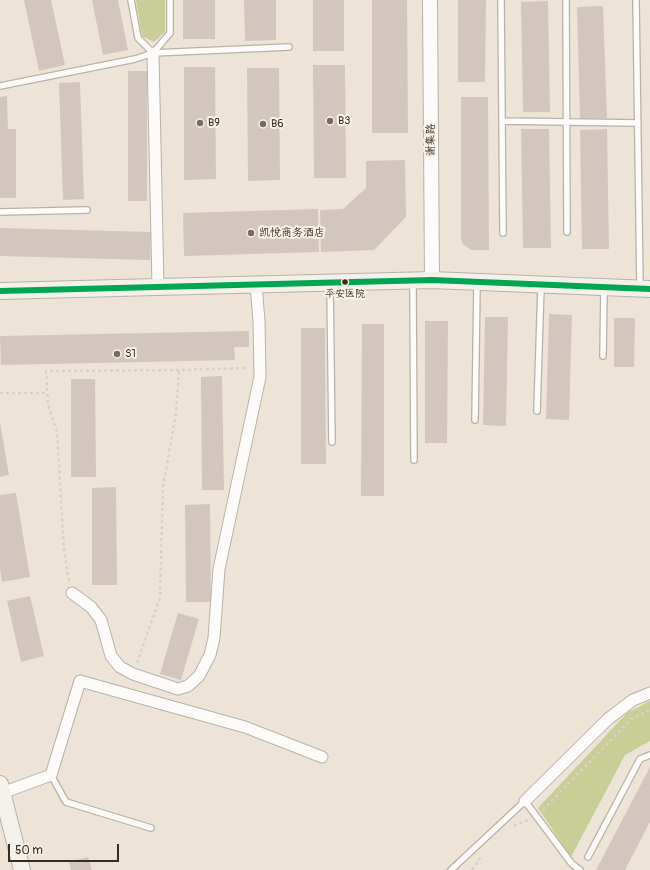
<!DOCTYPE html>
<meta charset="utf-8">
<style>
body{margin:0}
#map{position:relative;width:650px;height:870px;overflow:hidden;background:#ede4d7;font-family:Pangolin,sans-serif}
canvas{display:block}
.scale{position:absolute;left:8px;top:844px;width:111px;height:18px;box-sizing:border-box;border:2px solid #3b2a1e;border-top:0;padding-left:5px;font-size:12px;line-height:14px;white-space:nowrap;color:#3b2a1e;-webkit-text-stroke:3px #f7f3e8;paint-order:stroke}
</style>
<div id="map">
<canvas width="650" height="870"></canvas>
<div class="scale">50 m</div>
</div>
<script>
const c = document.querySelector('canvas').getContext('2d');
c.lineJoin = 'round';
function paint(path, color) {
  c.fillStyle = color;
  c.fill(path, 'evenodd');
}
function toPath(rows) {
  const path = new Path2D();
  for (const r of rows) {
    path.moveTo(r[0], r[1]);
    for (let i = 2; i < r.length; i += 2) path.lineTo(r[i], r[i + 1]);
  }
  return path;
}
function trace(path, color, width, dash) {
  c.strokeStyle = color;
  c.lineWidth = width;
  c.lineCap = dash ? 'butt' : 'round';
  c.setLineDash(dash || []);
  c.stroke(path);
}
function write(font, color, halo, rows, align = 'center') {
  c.font = font + ' Pangolin,"LXGW WenKai TC",sans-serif';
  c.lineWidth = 4;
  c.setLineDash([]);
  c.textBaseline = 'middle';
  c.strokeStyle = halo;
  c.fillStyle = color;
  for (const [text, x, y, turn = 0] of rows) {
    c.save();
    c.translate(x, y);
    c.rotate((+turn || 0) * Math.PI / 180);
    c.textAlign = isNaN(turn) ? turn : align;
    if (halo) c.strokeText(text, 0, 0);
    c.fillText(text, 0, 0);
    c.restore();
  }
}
paint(toPath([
 [136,0,165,0,165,32,154,42,142,36],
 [650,701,650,741,625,755,571,857,538,808,627,713]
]), '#c8ce95');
paint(toPath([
 [24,0,51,0,65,65,39,71],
 [92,0,118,0,128,50,103,55],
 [183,0,215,0,215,39,183,39],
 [244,0,276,0,276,40,245,41],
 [313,0,344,0,344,51,313,51],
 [372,0,407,0,408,133,372,133],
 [458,0,486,0,485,82,458,82],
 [548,1,550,112,523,112,521,2],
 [603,6,607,118,580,119,577,7],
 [313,65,345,65,346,178,314,178],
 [184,67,215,67,216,179,184,180],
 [247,68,279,68,280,180,248,181],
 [128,71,147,71,147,201,128,201],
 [80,82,84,199,63,200,59,83],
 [7,96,8,129,16,129,16,198,0,198,0,97],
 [461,97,488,97,489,250,471,250,463,244,461,240],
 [521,129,549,129,551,248,523,248],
 [607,129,609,249,582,249,580,130],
 [405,160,406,217,374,250,321,252,320,210,343,209,366,188,366,161],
 [318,209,319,252,184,256,183,213],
 [0,228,151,232,150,260,0,256],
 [549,314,572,315,569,420,546,419],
 [485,317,508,317,506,426,483,425],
 [614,318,635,318,634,367,614,367],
 [425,321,448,321,447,443,425,443],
 [362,324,384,324,384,496,361,496],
 [301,328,325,328,326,464,301,464],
 [249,331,249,347,234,347,235,360,1,365,0,336],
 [222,376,224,490,202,490,201,377],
 [71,379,95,379,96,477,71,477],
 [0,422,9,475,0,477],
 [116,487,117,585,92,585,92,488],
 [16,493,30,577,2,582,0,569,0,495],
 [210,504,211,602,186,602,185,505],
 [30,596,44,656,21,662,7,601],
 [178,613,199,619,181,680,160,674],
 [650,767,650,822,625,870,596,870],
 [88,857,92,870,71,870,69,862]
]), '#d3c6bf');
const service = toPath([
 [131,0,138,38,153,53,170,33,170,0],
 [501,0,503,233],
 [566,0,567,232],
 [636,0,640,288],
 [0,86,135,59,153,53,289,47],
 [502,121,638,123],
 [0,212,87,210],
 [413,283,414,460],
 [330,285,332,442],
 [603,356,604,288],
 [537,411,541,286],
 [475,420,477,284],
 [51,775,66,802,151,828],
 [588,857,640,759,650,755],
 [451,870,525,801,572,864,580,870]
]);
const minor = toPath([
 [153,53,158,287],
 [72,593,91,607,101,620,111,656,120,667,133,674,178,689,188,686,199,676,210,655,214,638,219,569,260,377,259,321,256,285],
 [2,793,51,775,80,681,245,727,322,757],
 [525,801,608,719,633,700,650,693]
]);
const tertiary = toPath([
 [430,0,432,280]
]);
const secondary = toPath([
 [0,291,432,280,650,289],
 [0,784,22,870]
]);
trace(service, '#b8b1a8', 8);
trace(minor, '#b8b1a8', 13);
trace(tertiary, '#b8b1a8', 16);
trace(secondary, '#b8b1a8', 18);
trace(toPath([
 [0,393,47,393],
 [69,581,64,550,57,432,48,404,46,371,179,370,247,368],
 [137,663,160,597,163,487,176,413,179,370],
 [543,810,631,719,650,710],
 [514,826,528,820],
 [472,870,481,857]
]), '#d5d2ce', 2.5, [3, 3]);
trace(service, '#fcfbf9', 5.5);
trace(minor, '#fcfbf9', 11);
trace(tertiary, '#fcfbf9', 14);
trace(secondary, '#f4f1eb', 16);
trace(toPath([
 [0,291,432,280,650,289]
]), '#00a651', 6);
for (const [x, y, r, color] of [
 [330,121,4,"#796b5f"],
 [200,123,4,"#796b5f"],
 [263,124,4,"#796b5f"],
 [251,233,4,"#796b5f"],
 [345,282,3.5,"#3b2a1e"],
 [117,354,4,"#796b5f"]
]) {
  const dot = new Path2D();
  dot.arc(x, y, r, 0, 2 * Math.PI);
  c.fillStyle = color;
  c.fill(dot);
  trace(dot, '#f7f3e8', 1.5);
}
write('10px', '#3b2a1e', '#f7f3e8', [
 ["平安医院",345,294]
]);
write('11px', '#3b2a1e', '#f7f3e8', [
 ["B3",338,121],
 ["B9",208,123],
 ["B6",271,124],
 ["凯悦商务酒店",259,233],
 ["S1",125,354]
], 'left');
write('11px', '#3b2a1e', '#f7f3e8', [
 ["谢集路",431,140,-90]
]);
</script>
